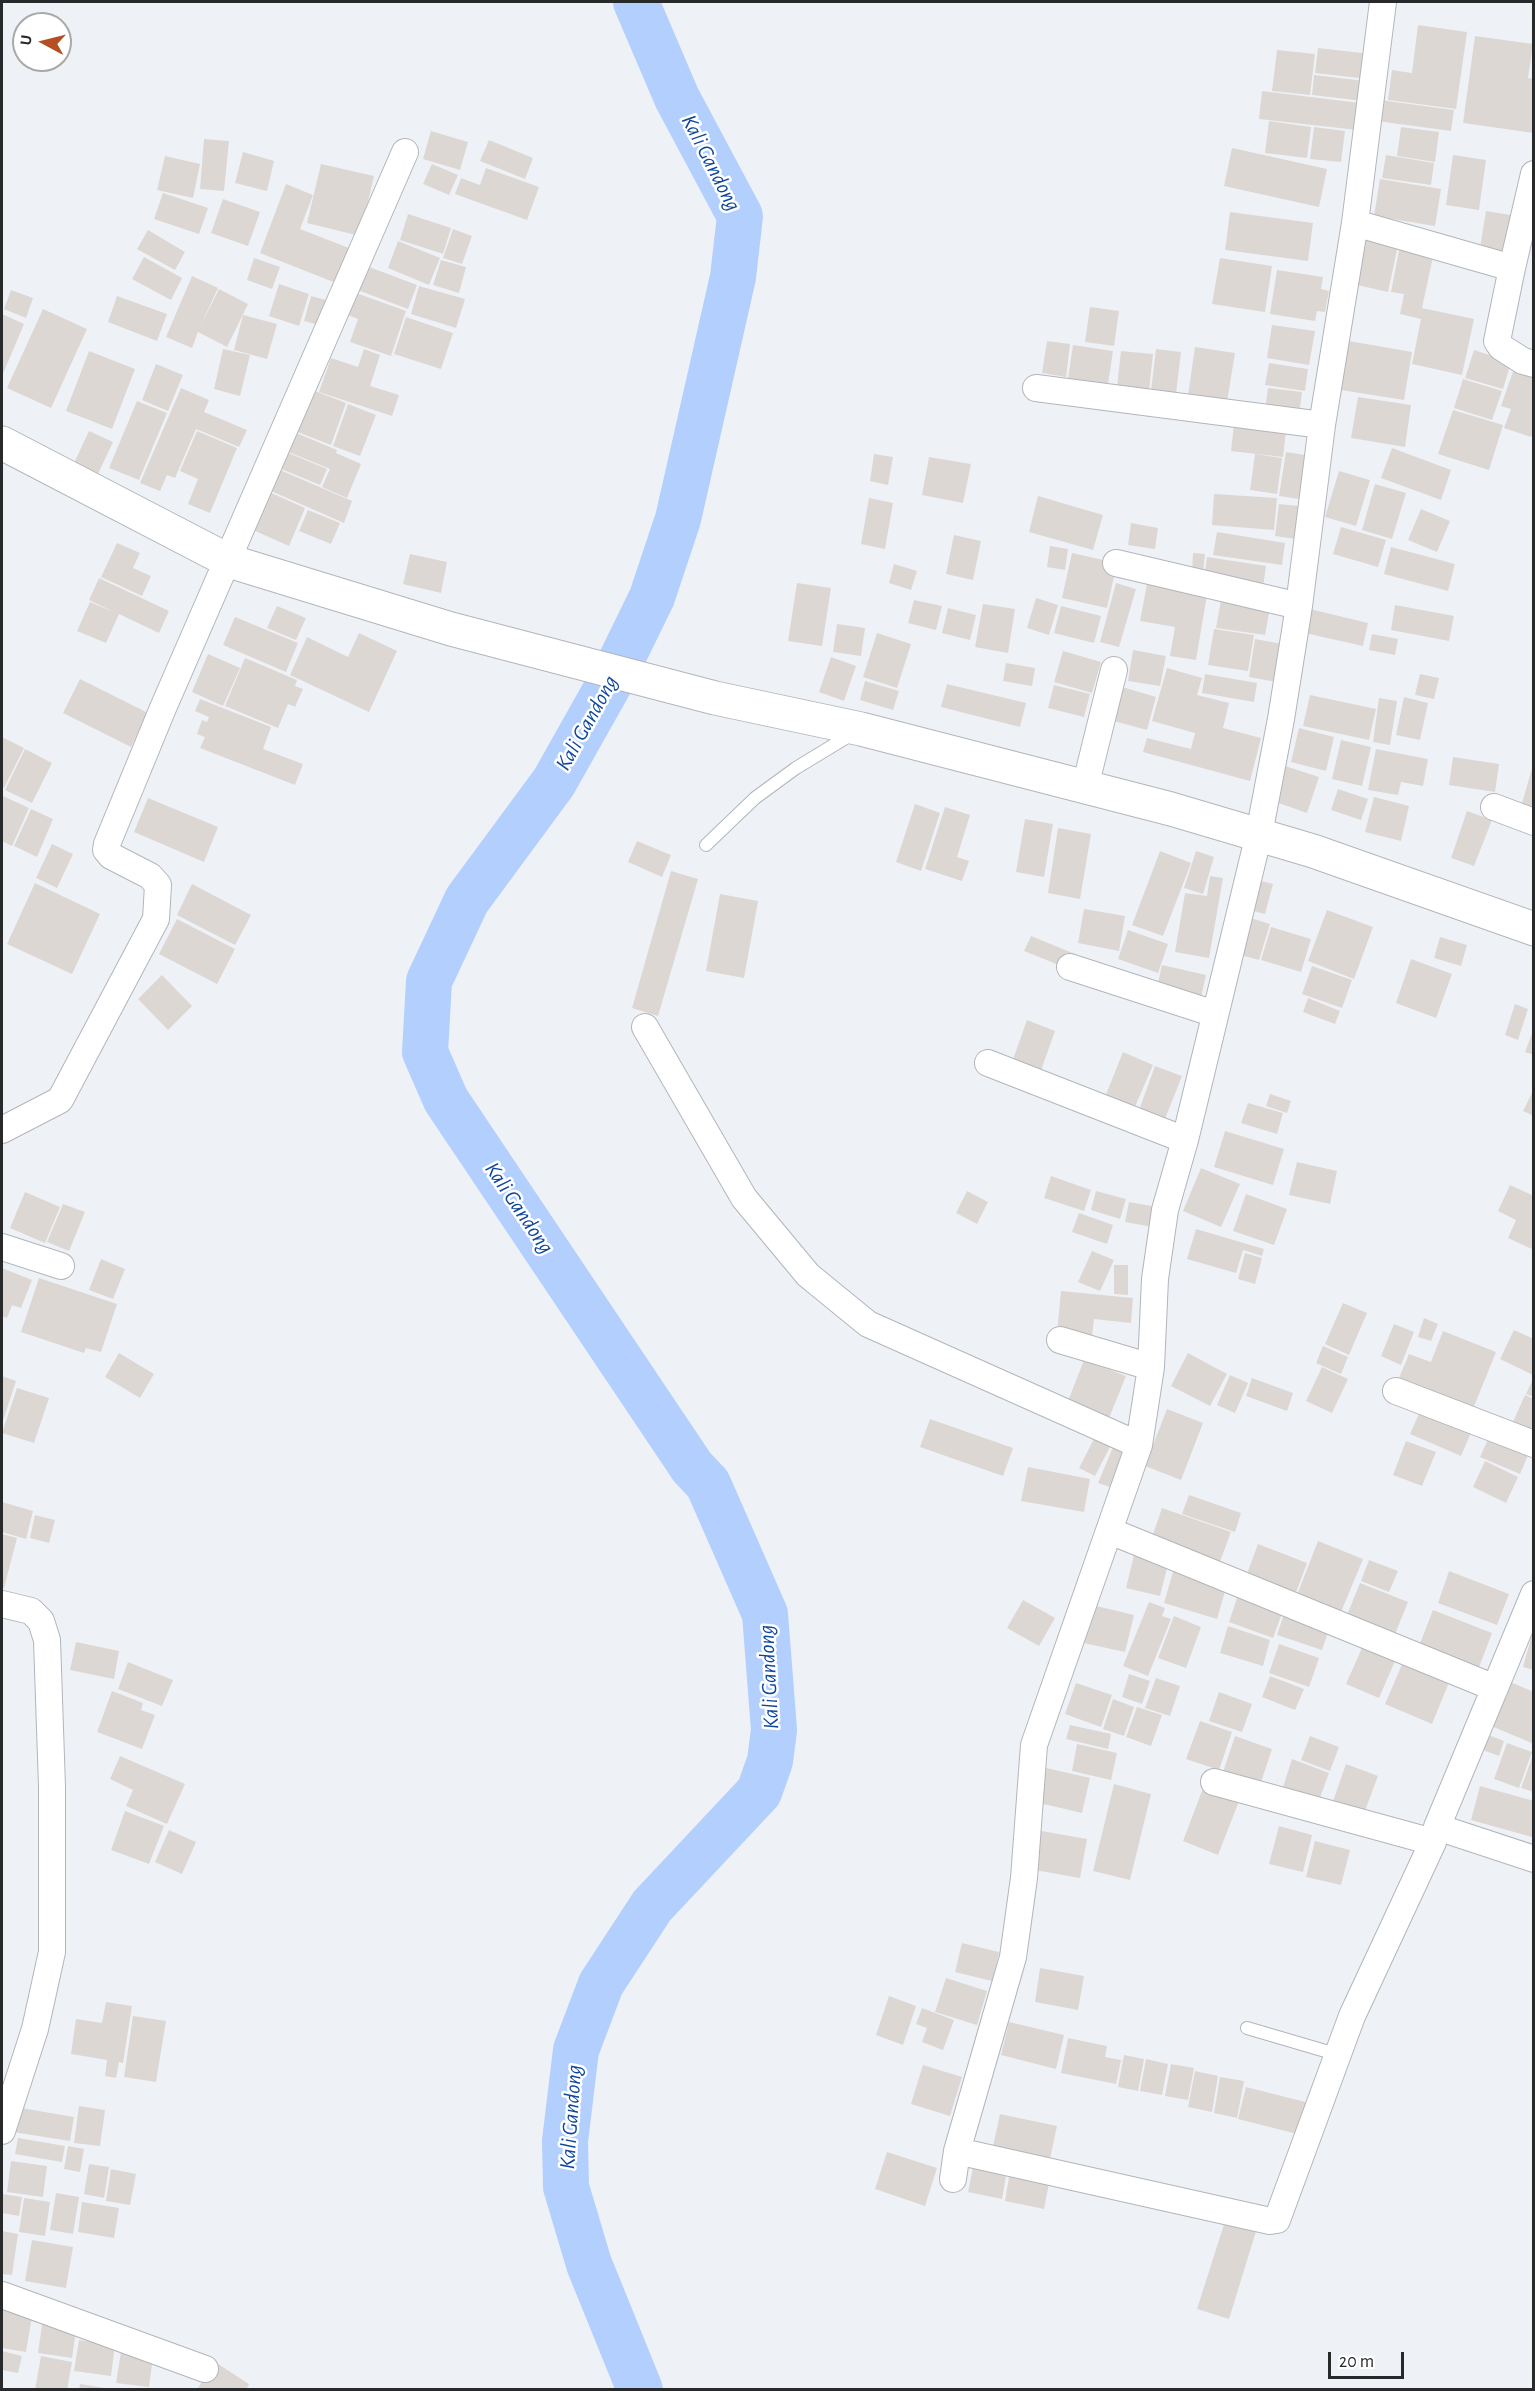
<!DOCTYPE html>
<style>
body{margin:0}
#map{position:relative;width:1535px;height:2391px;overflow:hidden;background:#eef2f7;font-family:"Alegreya Sans",sans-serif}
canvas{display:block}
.frame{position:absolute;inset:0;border:3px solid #27292b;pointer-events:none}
.north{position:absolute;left:12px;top:12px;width:60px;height:60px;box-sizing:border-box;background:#fff;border:2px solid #a9a9aa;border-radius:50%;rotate:277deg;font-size:16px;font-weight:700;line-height:24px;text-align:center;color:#27292b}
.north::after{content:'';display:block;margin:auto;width:21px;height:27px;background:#b44e23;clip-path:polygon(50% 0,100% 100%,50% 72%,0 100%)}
.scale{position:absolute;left:1328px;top:2352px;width:76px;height:27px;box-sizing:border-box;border:3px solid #27292b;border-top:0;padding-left:8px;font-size:18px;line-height:21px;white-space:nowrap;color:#27292b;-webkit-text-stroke:4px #fff;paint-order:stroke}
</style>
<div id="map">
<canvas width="1535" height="2391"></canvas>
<div class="frame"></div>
<div class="north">U</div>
<div class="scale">20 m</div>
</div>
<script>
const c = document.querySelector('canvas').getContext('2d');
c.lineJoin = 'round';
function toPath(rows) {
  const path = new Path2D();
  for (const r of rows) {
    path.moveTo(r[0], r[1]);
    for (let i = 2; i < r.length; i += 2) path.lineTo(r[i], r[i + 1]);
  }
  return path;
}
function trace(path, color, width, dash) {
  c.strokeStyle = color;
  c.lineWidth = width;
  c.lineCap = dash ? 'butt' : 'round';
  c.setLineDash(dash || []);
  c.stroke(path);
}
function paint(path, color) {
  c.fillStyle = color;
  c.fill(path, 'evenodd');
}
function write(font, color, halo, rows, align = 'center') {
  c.font = font + ' "Alegreya Sans",sans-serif';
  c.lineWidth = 5;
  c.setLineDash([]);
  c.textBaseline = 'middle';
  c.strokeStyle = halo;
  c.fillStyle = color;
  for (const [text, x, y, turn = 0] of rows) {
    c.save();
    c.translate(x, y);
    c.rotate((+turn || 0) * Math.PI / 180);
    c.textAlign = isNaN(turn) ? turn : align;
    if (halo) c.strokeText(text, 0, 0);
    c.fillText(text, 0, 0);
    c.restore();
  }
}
trace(toPath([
 [636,2,677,98,740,216,733,277,678,519,652,597,612,679,554,782,467,900,429,981,425,1052,446,1100,692,1467,708,1484,765,1614,774,1730,770,1761,759,1792,652,1906,601,1984,576,2050,565,2141,566,2187,589,2264,640,2390]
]), '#b2cffe', 46);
paint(toPath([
 [1418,25,1467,32,1456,109,1388,100,1392,70,1412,73],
 [1475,36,1533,44,1528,78,1534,79,1534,133,1463,123],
 [1318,48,1371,54,1368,79,1315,73],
 [1277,50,1315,54,1310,95,1272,91],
 [1314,75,1365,81,1363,101,1312,95],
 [1262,91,1360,103,1357,130,1259,119],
 [1380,100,1454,110,1451,131,1377,121],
 [1269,121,1311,127,1307,158,1265,153],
 [1314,127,1345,131,1341,162,1310,159],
 [1401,127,1439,132,1435,162,1397,156],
 [431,131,468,142,460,170,423,159],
 [204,139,229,141,224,191,200,189],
 [489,140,533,158,525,179,480,161],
 [1232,148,1327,169,1319,207,1224,186],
 [243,152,274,161,267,191,235,183],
 [1386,155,1434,163,1431,185,1382,178],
 [1453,155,1486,160,1479,210,1446,205],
 [165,156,200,164,193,198,157,190],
 [321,164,374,176,360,236,307,223],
 [432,164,458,175,449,195,423,184],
 [486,168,539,187,527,220,455,194,461,178,480,185],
 [1380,179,1441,189,1435,226,1374,216],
 [286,184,313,195,300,229,349,248,336,283,260,253],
 [163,193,208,208,199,234,154,219],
 [223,199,260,212,248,246,211,233],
 [1486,211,1517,216,1511,253,1480,248],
 [1230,212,1313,223,1308,261,1225,250],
 [408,214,451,228,443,254,400,240],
 [453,229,472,236,462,264,443,258],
 [148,230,185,252,175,270,137,249],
 [1367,234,1399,241,1388,292,1357,285],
 [398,241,440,258,429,285,388,268],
 [1400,245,1434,252,1422,308,1474,319,1462,375,1412,364,1421,319,1400,314,1404,294,1391,292],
 [144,257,182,278,171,300,132,279],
 [254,258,280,267,272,289,247,280],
 [1220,258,1272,266,1265,312,1212,304],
 [441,260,466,267,459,293,433,285],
 [364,265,417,285,408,309,355,289],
 [1277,270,1323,277,1321,289,1329,291,1325,312,1317,311,1315,321,1270,314],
 [192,276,218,288,200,327,219,289,248,304,227,347,198,332,192,348,166,337],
 [279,284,309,294,299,326,269,316],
 [419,286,465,299,456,328,411,314],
 [11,290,33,298,26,318,4,309],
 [356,293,406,311,391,356,350,342,358,319,348,315],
 [117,296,167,314,157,341,108,322],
 [311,296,330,301,323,326,304,321],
 [1090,307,1119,311,1114,346,1085,342],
 [43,309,87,329,51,408,7,388],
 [2,314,24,324,2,376],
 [243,315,277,324,267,359,234,350],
 [406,317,453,333,441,369,394,354],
 [1272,325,1315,331,1309,365,1267,358],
 [1047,341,1070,344,1066,377,1042,373],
 [1349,341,1412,352,1404,400,1341,390],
 [1073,345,1113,351,1108,384,1068,379],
 [1195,347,1235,353,1226,408,1187,402],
 [223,349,250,355,240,396,214,389],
 [364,349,380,355,370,386,399,395,392,416,319,392,331,358,358,367],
 [1156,349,1181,352,1176,394,1151,391],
 [1474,350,1511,362,1503,389,1465,378],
 [89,351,135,369,112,429,66,411],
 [1121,351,1153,354,1149,391,1117,387],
 [1517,360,1534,366,1534,431,1531,437,1504,428,1511,409,1501,406],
 [1269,363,1308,369,1305,391,1265,385],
 [156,364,183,375,168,411,142,400],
 [1463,379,1502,391,1492,420,1454,408],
 [181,388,209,400,204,412,247,430,239,447,196,429,175,478,167,475,160,491,140,483],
 [1268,388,1302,392,1299,416,1265,411],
 [310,389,346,403,331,445,295,431],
 [1358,397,1411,405,1405,447,1351,438],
 [137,401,167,413,139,480,109,468],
 [348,404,376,415,360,456,333,446],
 [1453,410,1503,425,1489,470,1438,454],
 [1234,425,1286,432,1283,457,1231,451],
 [89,431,113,442,98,474,74,463],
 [197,431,237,448,210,513,188,504,198,479,180,471],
 [294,432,337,450,336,453,361,464,347,498,322,487,330,469,286,451],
 [1392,448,1451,470,1441,500,1381,478],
 [286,452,327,469,320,485,279,468],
 [1286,452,1312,456,1306,500,1279,496],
 [874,454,893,457,888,485,870,481],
 [1255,454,1282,458,1277,494,1250,490],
 [929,457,971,464,963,503,922,495],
 [280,470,352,501,344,523,271,491],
 [1339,471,1370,480,1356,526,1325,517],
 [1375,484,1406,493,1392,539,1362,530],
 [269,492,305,508,289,546,253,530],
 [1214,494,1277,498,1274,530,1212,525],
 [1038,496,1103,515,1093,550,1029,532],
 [869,498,893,503,885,549,861,544],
 [1279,504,1299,506,1296,539,1275,536],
 [1421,509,1450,521,1437,552,1408,540],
 [308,510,340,523,331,544,299,531],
 [1131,523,1158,528,1155,549,1128,545],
 [1341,527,1386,540,1378,567,1333,554],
 [1217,532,1285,543,1282,565,1213,555],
 [954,535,981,541,973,580,946,574],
 [117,543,140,553,133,568,151,576,142,596,101,577],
 [1050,546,1068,549,1065,570,1047,567],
 [1391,547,1455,564,1448,591,1384,574],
 [1072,553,1117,563,1107,608,1062,598],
 [1193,553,1205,554,1203,574,1192,573],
 [410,554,447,562,441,593,403,584],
 [1207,557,1266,566,1263,588,1204,579],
 [894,564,917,571,911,590,889,583],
 [99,578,169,611,159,633,119,614,106,643,77,631,90,602,116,613,89,600],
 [1148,579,1208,589,1196,660,1170,656,1175,627,1140,621],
 [797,583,831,588,822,646,788,641],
 [1116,583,1136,589,1119,647,1100,642],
 [1036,598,1058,605,1049,635,1027,628],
 [914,600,942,606,936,630,908,623],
 [1221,600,1270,608,1265,635,1216,628],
 [983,604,1015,609,1008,653,975,647],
 [1395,605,1454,616,1449,641,1391,630],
 [277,606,306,618,296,640,267,628],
 [1061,606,1101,616,1094,643,1054,633],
 [948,608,976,615,970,640,942,633],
 [1310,609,1368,623,1363,646,1305,633],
 [235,617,298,643,286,672,223,645],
 [837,624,865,628,861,656,833,652],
 [1214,629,1254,635,1248,671,1208,665],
 [359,633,397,651,369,712,290,675,307,637,348,657],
 [877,633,911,644,897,688,863,677],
 [1372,634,1398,639,1395,655,1369,650],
 [1255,639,1283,644,1276,682,1249,677],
 [1133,650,1166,656,1160,686,1128,681],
 [1063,651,1101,662,1092,693,1054,682],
 [208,654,240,668,223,706,192,692],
 [831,657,856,666,844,701,819,692],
 [245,658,297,680,295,686,303,689,295,707,288,704,278,728,225,706],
 [1006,663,1035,668,1032,686,1003,681],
 [1167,668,1202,678,1197,695,1229,703,1223,728,1261,738,1250,781,1143,752,1147,738,1191,749,1195,733,1152,721],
 [1205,674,1257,683,1254,702,1202,693],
 [1420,674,1439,678,1434,699,1415,695],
 [80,679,148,713,131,747,63,713],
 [865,681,899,691,893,710,860,700],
 [947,684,1026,703,1020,727,941,707],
 [1054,685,1090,694,1084,717,1048,708],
 [1119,686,1156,697,1147,730,1110,720],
 [1310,695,1376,709,1369,740,1303,726],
 [1404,697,1428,703,1420,740,1396,735],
 [1379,698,1397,701,1390,745,1373,742],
 [200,699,271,727,263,749,303,764,295,785,200,748,205,737,197,734,202,720,207,722,209,717,195,711],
 [1299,728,1334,737,1326,771,1291,762],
 [2,737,24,748,4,788,2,787],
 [1341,740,1371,747,1362,786,1332,779],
 [25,749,52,763,32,803,5,790],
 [1376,749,1428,759,1423,786,1401,782,1398,795,1368,790],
 [1453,757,1499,764,1495,792,1449,785],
 [1533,765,1534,765,1534,814,1520,810],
 [1285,766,1319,777,1307,813,1273,801],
 [1338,789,1368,799,1361,820,1331,810],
 [3,796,29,808,12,846,2,841,2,800],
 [1374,797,1409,806,1401,841,1365,832],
 [148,798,218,827,204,862,134,832],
 [915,804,940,813,921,871,896,862],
 [945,807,970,815,957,857,969,861,962,881,925,869],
 [31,809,53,819,37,857,14,846],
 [1467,811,1492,820,1474,866,1451,858],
 [1025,819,1053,824,1044,877,1016,872],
 [1058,828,1091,834,1080,899,1048,893],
 [637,841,671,855,662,877,628,862],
 [52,844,73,854,57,888,36,878],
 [1160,851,1191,863,1163,936,1132,925],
 [1196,851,1214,857,1203,894,1184,888],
 [671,871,698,879,658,1016,632,1008],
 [1210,876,1223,878,1209,958,1175,952,1185,893,1207,896],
 [1257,880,1273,884,1265,914,1249,910],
 [35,883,100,914,72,974,7,944],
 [192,884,251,915,235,945,177,915],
 [720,894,758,901,744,978,706,971],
 [1084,909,1125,916,1119,951,1078,943],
 [1327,910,1373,927,1354,979,1308,961],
 [1247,917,1270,924,1259,960,1237,954],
 [177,919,235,949,217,984,159,954],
 [1271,927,1311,939,1301,972,1261,960],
 [1128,930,1168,944,1158,973,1118,959],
 [1031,936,1075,954,1069,969,1024,951],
 [1440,937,1467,945,1461,966,1434,958],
 [1411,959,1452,974,1436,1018,1396,1003],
 [1162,965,1206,975,1200,1002,1156,992],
 [1312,966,1352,980,1342,1008,1302,994],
 [162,975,192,1006,168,1030,138,999],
 [1308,998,1340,1011,1335,1024,1303,1012],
 [1515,1004,1528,1009,1518,1040,1505,1035],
 [1027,1020,1055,1031,1039,1076,1011,1065],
 [1533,1031,1534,1032,1534,1055,1525,1052],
 [1123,1052,1153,1065,1134,1109,1105,1097],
 [1155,1066,1182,1076,1165,1119,1139,1110],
 [1534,1089,1534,1116,1523,1111],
 [1270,1094,1291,1101,1287,1113,1266,1106],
 [1248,1103,1283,1113,1277,1134,1241,1123],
 [1225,1131,1284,1149,1273,1185,1214,1167],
 [1297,1162,1337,1171,1330,1204,1289,1195],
 [1201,1168,1240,1184,1221,1227,1183,1211],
 [1051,1176,1091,1190,1084,1211,1044,1198],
 [1510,1185,1534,1196,1534,1250,1508,1238,1516,1220,1498,1211],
 [967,1191,988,1202,977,1224,956,1213],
 [1096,1191,1126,1199,1120,1219,1091,1210],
 [25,1192,60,1207,45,1243,10,1228],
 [1246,1194,1287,1209,1274,1245,1233,1231],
 [1129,1202,1157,1207,1153,1227,1125,1222],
 [63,1204,85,1212,69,1251,47,1242],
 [1079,1213,1113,1225,1107,1244,1072,1232],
 [1196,1229,1264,1249,1262,1256,1243,1250,1236,1273,1187,1259],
 [1092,1251,1114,1260,1100,1291,1078,1282],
 [1245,1253,1262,1258,1255,1284,1238,1279],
 [101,1259,125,1269,113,1299,89,1290],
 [1114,1265,1128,1265,1128,1295,1114,1294],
 [2,1268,32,1280,21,1308,12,1305,7,1318,2,1316],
 [39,1278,117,1304,101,1352,86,1348,84,1353,21,1332],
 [1061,1291,1133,1298,1131,1323,1094,1319,1092,1336,1057,1333],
 [1343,1303,1367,1313,1349,1355,1325,1344],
 [1424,1318,1438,1324,1431,1341,1418,1337],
 [1394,1324,1414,1332,1401,1365,1381,1356],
 [1514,1330,1534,1339,1533,1375,1500,1359],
 [1443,1331,1496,1352,1473,1409,1399,1378,1409,1354,1431,1362],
 [1323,1346,1348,1357,1341,1374,1316,1363],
 [119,1353,154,1374,140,1398,105,1377],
 [1188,1353,1227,1374,1210,1406,1171,1386],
 [1084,1360,1126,1376,1109,1418,1068,1401],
 [1322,1367,1348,1379,1332,1413,1306,1401],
 [1230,1375,1248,1383,1235,1413,1217,1405],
 [2,1376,16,1381,2,1424],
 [1534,1377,1534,1397,1526,1394],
 [1252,1378,1293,1393,1287,1411,1246,1396],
 [17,1388,49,1398,34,1443,2,1433],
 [1525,1395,1534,1399,1534,1433,1512,1424],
 [1422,1407,1473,1428,1461,1456,1410,1434],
 [1167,1409,1203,1423,1181,1480,1145,1466],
 [930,1419,1013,1448,1003,1476,920,1447],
 [1492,1430,1531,1448,1520,1474,1480,1457],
 [1096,1435,1112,1443,1095,1476,1079,1468],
 [1116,1440,1130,1446,1113,1488,1098,1483],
 [1406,1441,1436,1452,1422,1486,1393,1475],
 [1485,1461,1518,1477,1506,1503,1473,1487],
 [1028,1467,1090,1479,1084,1512,1021,1501],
 [1189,1495,1241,1513,1235,1532,1182,1514],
 [2,1502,33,1511,26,1539,2,1532],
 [1162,1508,1231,1532,1218,1567,1150,1543],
 [35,1515,55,1520,49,1543,30,1538],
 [2,1534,17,1538,4,1588,2,1587],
 [1318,1541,1363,1559,1341,1612,1297,1595],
 [1258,1544,1307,1563,1294,1598,1245,1579],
 [1135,1551,1169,1560,1160,1596,1126,1588],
 [1369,1560,1398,1571,1389,1592,1361,1581],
 [1175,1565,1228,1581,1217,1619,1164,1603],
 [1449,1571,1509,1594,1497,1625,1438,1603],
 [1360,1583,1408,1602,1393,1639,1345,1620],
 [1240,1589,1285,1605,1273,1638,1229,1622],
 [1023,1600,1055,1618,1039,1646,1007,1628],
 [1149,1602,1165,1608,1162,1616,1171,1619,1148,1676,1123,1666],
 [1088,1604,1134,1615,1125,1652,1079,1642],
 [1286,1608,1331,1624,1322,1650,1277,1635],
 [1433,1610,1492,1633,1478,1670,1419,1646],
 [1174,1616,1201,1627,1186,1668,1158,1658],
 [1228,1626,1270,1640,1263,1666,1220,1653],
 [1533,1631,1534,1631,1534,1670,1523,1667],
 [1366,1639,1398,1654,1379,1698,1346,1684],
 [76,1642,119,1651,114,1679,70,1670],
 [1279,1644,1319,1658,1309,1687,1269,1673],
 [1406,1655,1452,1675,1432,1724,1385,1704],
 [128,1662,173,1680,162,1706,118,1689],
 [1129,1674,1150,1681,1142,1704,1122,1697],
 [1270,1676,1304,1689,1295,1710,1262,1697],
 [1156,1678,1180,1686,1170,1716,1145,1708],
 [1503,1679,1534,1692,1534,1744,1484,1723],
 [1076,1683,1112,1695,1101,1727,1065,1714],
 [112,1691,143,1703,141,1710,155,1715,142,1749,97,1732],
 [1219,1692,1252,1704,1242,1732,1209,1721],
 [1113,1699,1134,1707,1124,1736,1103,1729],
 [1137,1707,1162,1715,1151,1746,1126,1737],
 [1200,1721,1232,1732,1219,1770,1186,1759],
 [1070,1725,1111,1734,1108,1749,1066,1739],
 [1478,1731,1504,1741,1499,1756,1472,1746],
 [1235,1736,1272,1749,1260,1785,1223,1772],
 [1310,1736,1339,1747,1330,1771,1301,1760],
 [1507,1743,1532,1752,1519,1788,1494,1779],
 [1077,1744,1117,1753,1111,1780,1072,1771],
 [1533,1755,1534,1755,1534,1792,1521,1788],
 [120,1756,185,1784,167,1824,126,1806,133,1790,110,1779],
 [1292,1759,1329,1773,1318,1803,1282,1790],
 [1346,1764,1378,1776,1363,1816,1332,1804],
 [1042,1767,1090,1778,1082,1813,1035,1802],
 [1205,1783,1241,1796,1218,1855,1183,1841],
 [1114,1784,1151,1794,1130,1880,1093,1871],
 [1480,1786,1534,1801,1532,1837,1471,1820],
 [125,1811,164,1826,149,1864,111,1850],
 [1279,1826,1312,1835,1303,1872,1269,1864],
 [169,1830,196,1842,182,1874,155,1862],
 [1036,1830,1087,1839,1080,1878,1029,1869],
 [1315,1841,1350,1850,1341,1885,1306,1877],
 [962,1943,999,1952,992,1981,955,1972],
 [1040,1968,1084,1976,1078,2010,1035,2002],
 [946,1978,987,1991,977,2025,935,2012],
 [889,1996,916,2006,903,2045,876,2035],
 [106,2002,132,2006,123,2063,119,2062,116,2078,105,2076,107,2060,71,2054,76,2019,102,2023],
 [922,2008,954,2020,943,2050,922,2042,927,2028,916,2024],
 [133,2016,166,2021,156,2082,124,2077],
 [1009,2022,1064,2035,1056,2069,1001,2055],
 [1068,2038,1107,2046,1105,2057,1121,2060,1116,2084,1061,2073],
 [1124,2055,1144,2059,1138,2091,1118,2087],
 [1146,2059,1168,2064,1162,2095,1140,2091],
 [1171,2064,1194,2068,1188,2100,1165,2096],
 [923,2065,962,2077,950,2116,911,2104],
 [1195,2071,1218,2076,1212,2112,1188,2107],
 [1220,2077,1244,2081,1237,2118,1214,2113],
 [1246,2087,1313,2104,1305,2136,1238,2119],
 [79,2106,105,2110,100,2146,74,2143],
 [16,2107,74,2117,70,2141,13,2132],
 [1000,2114,1057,2126,1048,2168,991,2156],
 [18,2138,65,2146,62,2162,15,2154],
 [68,2146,84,2149,80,2172,64,2169],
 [887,2152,937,2168,925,2206,875,2189],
 [975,2158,1008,2164,1002,2199,968,2192],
 [11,2161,47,2166,43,2197,7,2192],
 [89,2164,109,2167,104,2198,84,2194],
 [1011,2165,1051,2173,1044,2209,1005,2201],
 [111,2169,136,2174,130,2205,106,2201],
 [56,2193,79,2197,73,2234,50,2230],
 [2,2194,22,2197,19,2216,2,2213],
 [24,2198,50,2202,45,2236,19,2232],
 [82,2202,119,2208,114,2238,78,2232],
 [1227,2215,1258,2225,1229,2319,1197,2309],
 [2,2231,18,2234,12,2275,2,2274],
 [32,2240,73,2247,66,2288,25,2281],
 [2,2306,33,2311,26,2352,2,2348],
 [43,2318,77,2323,72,2358,38,2353],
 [79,2340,115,2345,111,2376,74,2371],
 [2,2351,22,2356,18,2373,2,2370],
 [121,2352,153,2357,149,2387,116,2383],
 [41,2356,72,2362,67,2390,35,2390],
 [215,2362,249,2384,246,2390,198,2388],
 [80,2384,105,2388,105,2390,79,2390]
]), '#ddd7d3');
const service = toPath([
 [706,845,755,798,796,768,852,734],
 [1247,2028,1339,2055]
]);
const minor = toPath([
 [1355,223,1512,268,1497,341,1501,347,1523,361,1534,364],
 [1512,268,1534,174],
 [1036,388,1322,425],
 [1116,563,1299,606],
 [1085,787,1114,670],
 [1494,807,1534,822],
 [1070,967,1215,1014],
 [645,1027,744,1198,808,1275,868,1324,1139,1445],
 [988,1063,1185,1140],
 [2,1130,60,1100,156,919,158,885,150,876,111,856,106,850,107,844,163,708,405,152],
 [2,1247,61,1266],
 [1060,1340,1151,1367],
 [1396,1391,1534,1444],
 [1110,1531,1495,1688],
 [2,1604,31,1611,41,1621,47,1640,52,1787,52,1952,35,2029,2,2131],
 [1214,1782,1433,1842],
 [1437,1827,1534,1859],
 [957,2151,1270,2221,1277,2220,1352,2016,1433,1842,1437,1827,1534,1594],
 [953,2179,957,2151,1013,1957,1024,1878,1034,1745,1139,1445,1151,1367,1155,1279,1165,1210,1185,1140,1259,834,1281,719,1299,606,1322,425,1355,223,1383,2],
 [2,2295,205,2369]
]);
const secondary = toPath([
 [2,443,229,561,451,629,715,698,861,729,1171,809,1313,851,1534,929]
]);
trace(service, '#b2b5bb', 14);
trace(minor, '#b2b5bb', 28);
trace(secondary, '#b2b5bb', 35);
trace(service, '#fff', 12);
trace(minor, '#fff', 26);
trace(secondary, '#fff', 33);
write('italic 22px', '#0e469c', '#fff', [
 ["Kali Gandong",711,163,63],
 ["Kali Gandong",587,723,-61],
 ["Kali Gandong",519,1208,56],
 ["Kali Gandong",769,1677,-93],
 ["Kali Gandong",571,2117,-86]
]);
</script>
